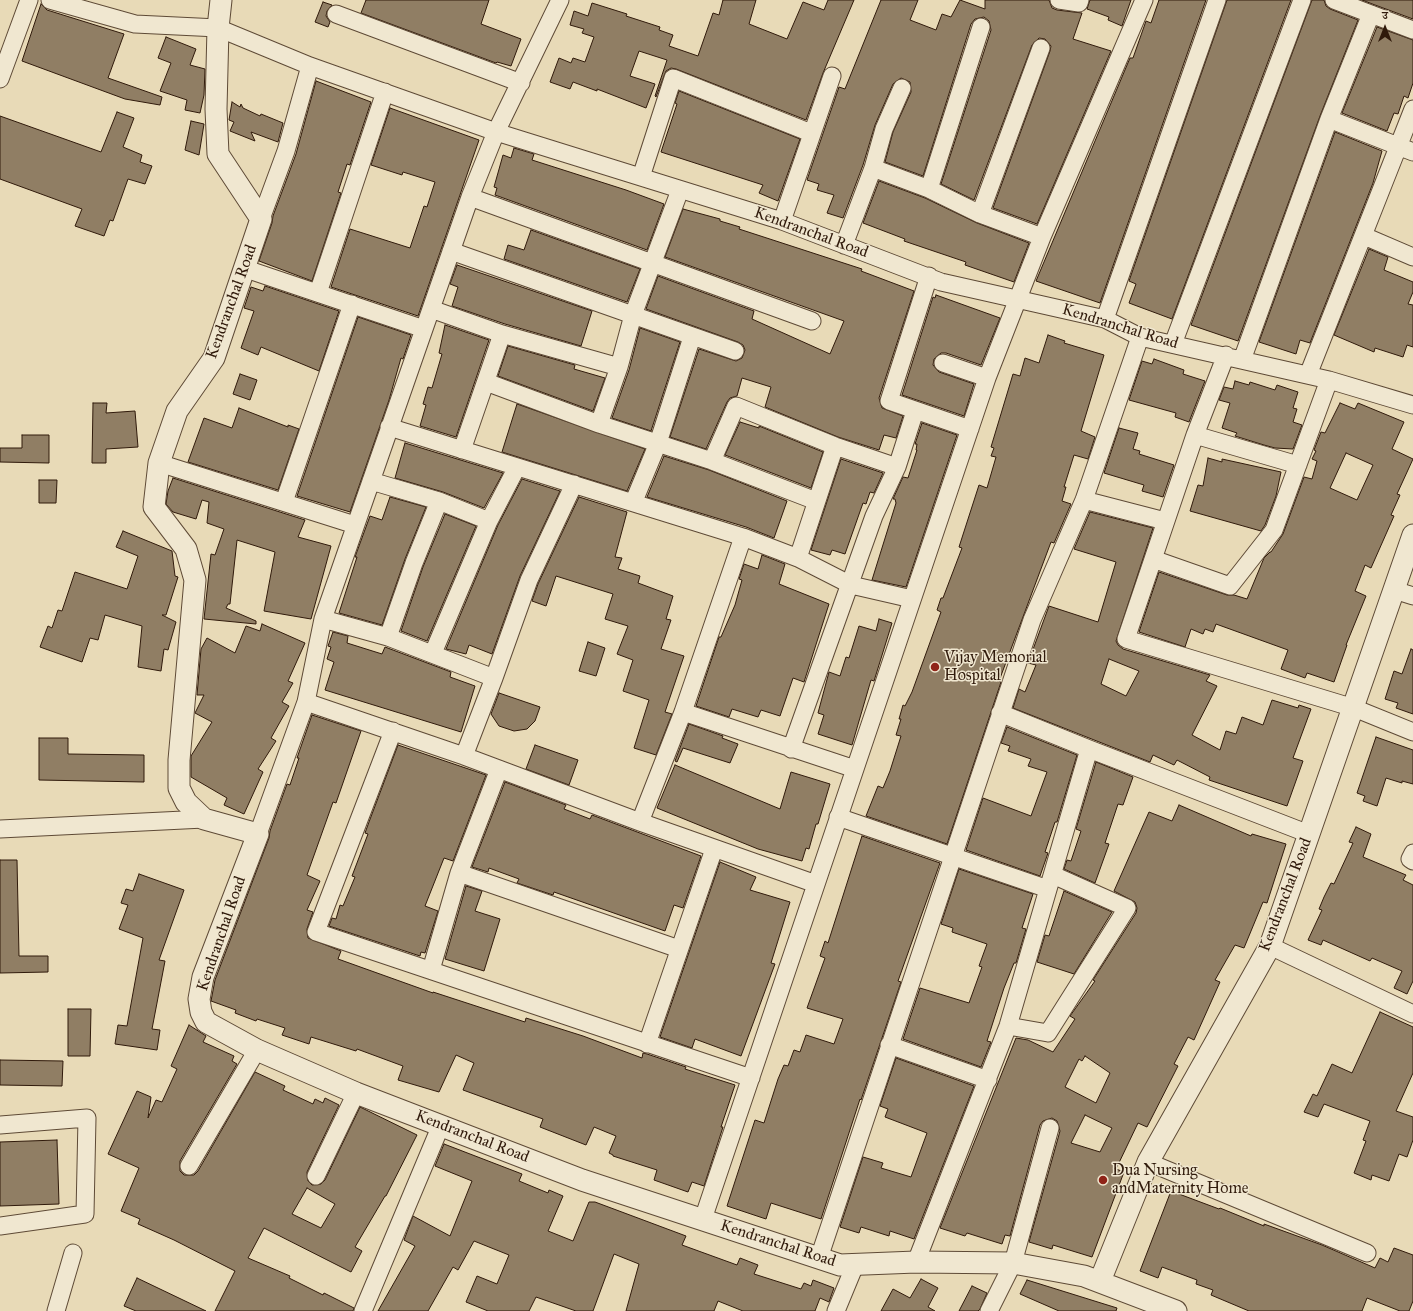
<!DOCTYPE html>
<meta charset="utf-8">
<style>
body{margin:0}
#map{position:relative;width:1413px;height:1311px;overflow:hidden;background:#e8dab7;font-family:"IM FELL Great Primer","Noto Serif Devanagari",serif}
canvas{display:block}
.north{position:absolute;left:1365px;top:8px;width:40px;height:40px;-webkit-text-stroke:3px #f0e7d0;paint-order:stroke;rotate:0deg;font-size:11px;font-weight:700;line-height:16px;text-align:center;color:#301a0b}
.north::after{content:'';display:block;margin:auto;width:14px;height:18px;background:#301a0b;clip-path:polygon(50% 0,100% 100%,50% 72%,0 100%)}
</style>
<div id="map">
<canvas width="1413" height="1311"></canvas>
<div class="north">उ</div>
</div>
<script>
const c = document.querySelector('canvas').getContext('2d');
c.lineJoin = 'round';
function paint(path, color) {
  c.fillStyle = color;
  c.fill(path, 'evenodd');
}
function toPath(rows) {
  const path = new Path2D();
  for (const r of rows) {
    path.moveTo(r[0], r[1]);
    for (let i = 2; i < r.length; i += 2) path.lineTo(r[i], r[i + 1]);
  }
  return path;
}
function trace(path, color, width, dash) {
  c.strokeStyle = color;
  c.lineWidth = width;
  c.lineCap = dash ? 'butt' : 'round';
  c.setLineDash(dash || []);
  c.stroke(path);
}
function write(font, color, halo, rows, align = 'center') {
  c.font = font + ' "IM FELL Great Primer",serif';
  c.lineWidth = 3;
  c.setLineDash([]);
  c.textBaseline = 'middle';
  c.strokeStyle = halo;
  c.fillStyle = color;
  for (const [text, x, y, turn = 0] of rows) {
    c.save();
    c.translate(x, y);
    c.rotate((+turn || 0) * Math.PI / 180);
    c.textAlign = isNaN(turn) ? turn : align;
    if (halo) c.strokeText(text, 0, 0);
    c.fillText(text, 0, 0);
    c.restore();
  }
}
const building = toPath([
 [366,0,489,0,481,24,521,39,511,66,497,62,496,63,361,13,366,0],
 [723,0,756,0,749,24,787,39,803,2,824,10,828,0,854,0,823,73,806,120,676,69,671,68,666,71,656,97,655,96,667,60,639,51,630,76,655,84,646,108,597,89,597,91,573,82,570,89,550,82,559,58,571,63,573,58,585,62,594,37,582,33,584,29,570,25,574,11,588,16,592,3,627,14,626,16,660,27,659,30,673,35,669,46,698,56,713,13,719,15,723,0],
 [881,0,918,0,910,20,936,30,942,14,951,17,960,0,985,9,985,0,1049,0,1052,8,1057,10,1082,13,1073,39,1111,51,1037,224,993,208,1050,51,1051,46,1045,39,1039,38,1032,45,974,200,941,184,991,30,989,21,984,17,975,19,971,24,923,176,885,162,893,132,911,92,910,82,901,78,893,84,875,125,863,165,843,218,827,213,834,195,817,190,819,184,807,180,839,87,845,89,881,0],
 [1090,0,1131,0,1122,26,1108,20,1109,17,1087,9,1090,0],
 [1159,0,1206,0,1100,303,1036,281,1130,58,1133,58,1146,21,1151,23,1159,0],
 [1227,0,1291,0,1172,319,1129,303,1136,284,1129,281,1227,0],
 [1312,0,1324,0,1326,6,1330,9,1358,20,1320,116,1238,341,1191,325,1312,0],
 [1362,0,1413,0,1413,19,1375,5,1362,0],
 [323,2,332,5,327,11,326,16,330,22,328,27,315,22,323,2],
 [41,4,47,10,124,34,108,78,162,97,160,105,125,99,22,61,41,4],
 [1377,27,1413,40,1413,83,1408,98,1404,96,1398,114,1394,113,1387,131,1342,113,1377,27],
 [166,37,196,49,190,65,205,69,204,95,200,113,185,110,187,100,160,91,171,63,158,58,166,37],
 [316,81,371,102,350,165,347,164,338,192,341,193,312,281,259,261,272,223,273,216,296,154,316,81],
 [679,91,800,139,778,201,759,193,763,185,661,152,677,104,675,103,679,91],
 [232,102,240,107,241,104,243,108,260,116,261,114,283,123,278,142,251,132,255,141,230,131,234,122,229,120,232,102],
 [390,108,479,140,418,316,331,287,350,229,410,248,424,206,427,207,435,182,403,172,402,175,371,165,390,108],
 [117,112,134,118,123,147,142,155,140,162,152,166,145,184,128,179,113,221,110,220,104,236,75,226,82,209,0,179,0,116,101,152,117,112],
 [191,121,204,124,199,155,185,150,191,121],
 [1335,132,1382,151,1373,183,1310,343,1300,340,1296,354,1259,342,1335,132],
 [514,148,534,154,532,160,626,190,664,204,647,250,495,195,497,188,494,187,503,155,511,158,514,148],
 [879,181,925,198,977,223,1029,243,1014,282,965,265,966,262,904,241,905,239,863,223,879,181],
 [683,209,720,219,720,221,740,227,739,229,862,269,861,271,914,291,879,398,882,408,903,416,896,438,884,435,879,450,838,437,765,407,771,387,742,378,737,396,730,398,727,402,706,449,670,437,699,349,736,361,742,358,745,350,743,345,738,342,646,309,658,276,754,311,752,319,830,354,844,321,665,257,683,209],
 [531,230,640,269,627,302,504,259,508,245,524,250,531,230],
 [1369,249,1388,257,1384,270,1413,282,1413,292,1408,304,1413,305,1413,347,1407,345,1403,357,1375,348,1374,352,1334,335,1369,249],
 [457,265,592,311,581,346,505,324,452,306,458,287,450,284,457,265],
 [265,286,339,311,319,371,261,347,258,355,241,348,254,311,244,308,251,287,263,291,265,286],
 [936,295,1000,318,981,365,946,353,941,353,934,359,933,365,939,372,974,384,964,416,902,395,933,297,935,298,936,295],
 [358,317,411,335,403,359,401,358,389,400,350,512,297,496,358,317],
 [445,325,489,340,456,437,420,426,426,405,423,404,428,387,432,388,442,354,439,353,445,325],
 [640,328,680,342,651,431,612,418,629,370,640,328],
 [1048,335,1065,341,1064,343,1104,355,1081,431,1095,437,1088,459,1074,455,1064,487,1066,487,1062,501,1071,504,1054,543,1051,542,999,681,1001,682,947,844,866,816,878,786,883,788,890,771,901,736,896,735,901,719,899,719,903,705,905,706,912,692,941,612,937,610,941,598,943,598,962,548,959,547,979,485,987,488,996,457,991,456,994,448,991,447,1013,374,1020,376,1025,358,1039,363,1048,335],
 [508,346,575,365,574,369,605,378,593,411,498,376,508,346],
 [1154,359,1184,370,1183,374,1205,381,1189,422,1175,417,1176,413,1129,400,1142,361,1152,364,1154,359],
 [240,374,257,380,250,400,233,394,240,374],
 [1235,381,1249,385,1250,382,1275,390,1277,385,1298,392,1293,408,1297,409,1293,422,1302,425,1293,449,1275,448,1264,445,1235,436,1237,433,1222,428,1230,403,1219,400,1224,387,1233,389,1235,381],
 [93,403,107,403,106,413,135,411,138,447,106,449,106,463,92,463,93,403],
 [1340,403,1355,409,1358,403,1404,422,1392,449,1413,459,1397,494,1400,495,1391,515,1394,516,1371,568,1365,565,1355,591,1366,596,1346,645,1347,645,1334,682,1307,673,1305,678,1281,669,1288,650,1216,624,1213,632,1205,629,1203,634,1191,629,1185,647,1139,632,1159,572,1227,595,1234,595,1247,599,1264,558,1270,552,1271,552,1283,534,1304,477,1312,479,1317,461,1312,459,1316,451,1314,450,1321,432,1325,433,1340,403],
 [1346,453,1373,465,1357,500,1330,488,1346,453],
 [517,404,645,449,627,491,502,452,517,404],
 [239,408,288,427,288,425,299,429,278,490,188,462,204,418,232,428,239,408],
 [740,422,759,428,759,426,823,452,811,488,725,455,740,422],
 [922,423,957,435,906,587,872,580,896,503,895,499,893,499,903,477,908,478,917,450,916,450,917,444,915,444,922,423],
 [1119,428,1138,433,1133,449,1140,451,1139,454,1174,465,1163,497,1142,491,1144,485,1104,473,1119,428],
 [22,435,49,435,49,463,0,462,0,448,22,448,22,435],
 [405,443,503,473,484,508,443,492,395,478,405,443],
 [664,456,709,470,787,501,774,538,746,527,647,497,664,456],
 [1208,458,1222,462,1222,459,1281,472,1276,496,1265,525,1261,531,1190,511,1198,485,1203,486,1208,458],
 [841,459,883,473,874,493,870,492,866,504,863,503,845,554,832,550,830,555,811,550,841,459],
 [173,478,305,520,298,537,331,546,311,619,264,611,275,552,237,540,230,604,228,604,226,608,256,621,256,624,204,619,211,554,215,555,224,529,207,523,209,502,202,500,196,519,173,512,166,504,168,491,173,478],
 [522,479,560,491,520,576,492,654,469,645,466,654,446,649,498,525,522,479],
 [39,480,57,480,56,503,39,503,39,480],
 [390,497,426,507,405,559,382,625,339,613,357,557,355,557,370,516,382,520,390,497],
 [579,497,627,512,615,557,622,558,618,569,640,576,638,583,673,596,666,619,671,620,661,649,684,656,665,712,672,714,656,755,634,748,649,700,623,691,633,660,617,654,628,626,605,619,613,594,556,576,546,606,532,601,538,584,579,497],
 [1090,512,1153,528,1116,641,1118,645,1123,649,1210,675,1206,681,1217,686,1192,735,1220,750,1226,731,1236,734,1242,717,1263,725,1272,700,1298,708,1299,705,1311,709,1293,758,1303,761,1287,806,1209,780,1210,777,1177,760,1174,765,1153,755,1150,762,1013,708,1019,689,1025,692,1036,665,1028,663,1049,606,1098,622,1116,562,1074,549,1090,512],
 [1109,659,1139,671,1126,696,1101,684,1109,659],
 [445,514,476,526,427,641,401,631,423,567,445,514],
 [123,531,172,551,175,576,178,577,166,615,162,615,176,622,168,650,164,649,161,671,138,667,142,626,105,615,98,640,90,638,82,662,40,647,48,626,52,628,58,610,62,611,75,572,127,589,138,556,116,547,123,531],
 [762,555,785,564,779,584,829,604,804,682,793,678,780,716,761,710,758,717,732,709,729,717,696,706,719,637,721,637,735,605,742,580,739,579,744,564,758,569,762,555],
 [879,619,892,623,874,681,871,680,852,745,818,734,824,715,818,713,829,672,840,676,846,657,849,658,859,626,876,631,879,619],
 [262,624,305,643,288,681,293,683,282,702,289,706,271,738,276,741,258,769,263,772,244,814,224,805,227,798,191,777,191,756,212,722,195,713,204,695,197,695,201,649,207,638,235,653,246,626,260,631,262,624],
 [333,632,348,636,347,643,382,654,385,647,451,672,450,677,475,686,461,732,325,690,334,662,327,659,331,647,328,646,333,632],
 [588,642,605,648,596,676,579,671,588,642],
 [1411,649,1413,650,1413,714,1396,708,1398,703,1385,699,1394,671,1402,674,1411,649],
 [499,693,540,707,535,721,527,729,514,731,499,726,491,714,499,693],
 [312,715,361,731,336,803,333,802,307,875,320,881,307,910,313,912,307,929,308,938,341,951,338,959,433,993,433,992,525,1022,526,1018,583,1036,642,1058,643,1053,647,1054,686,1067,685,1069,735,1085,721,1127,723,1127,704,1186,692,1182,688,1192,654,1180,657,1170,613,1156,613,1155,609,1153,616,1136,594,1127,586,1145,540,1127,543,1119,463,1090,474,1063,456,1055,439,1092,398,1080,403,1066,357,1049,356,1051,311,1037,309,1044,282,1035,285,1028,257,1019,256,1021,235,1013,236,1010,211,1001,215,980,269,838,270,831,287,784,290,785,299,758,297,758,312,715],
 [689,724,723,736,722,738,738,744,730,763,683,748,677,762,675,761,689,724],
 [1007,727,1077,755,1057,822,1055,822,1045,852,1048,853,1040,876,966,850,983,798,1031,816,1047,772,1028,766,1031,759,1008,751,1010,746,1001,743,1007,727],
 [1376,737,1413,750,1413,784,1402,781,1402,783,1386,778,1377,806,1363,801,1365,796,1357,793,1376,737],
 [39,738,68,738,68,754,144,755,144,782,39,780,39,738],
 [398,745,486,775,453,861,444,858,425,906,438,911,425,953,421,952,420,956,329,926,332,918,336,919,340,905,343,906,355,877,352,876,368,834,365,833,369,822,398,745],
 [535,745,578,760,569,785,526,769,535,745],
 [1096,762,1133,777,1123,805,1118,804,1105,843,1109,844,1095,883,1064,869,1067,860,1071,861,1081,831,1076,829,1096,762],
 [675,765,780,809,791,772,830,784,818,824,816,824,809,849,806,848,802,861,758,849,657,808,675,765],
 [505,782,566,805,564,809,590,819,592,815,701,856,683,908,674,905,665,931,554,892,553,895,517,883,519,879,489,868,488,872,472,867,505,782],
 [1179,805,1251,836,1252,834,1286,844,1267,903,1263,902,1244,948,1235,945,1215,980,1220,982,1194,1040,1188,1037,1174,1064,1178,1066,1147,1127,1138,1123,1116,1169,1124,1172,1092,1257,1053,1245,1052,1249,1029,1242,1060,1131,1057,1121,1052,1118,1043,1121,1040,1125,1010,1236,1005,1235,1002,1244,967,1233,965,1236,940,1228,1016,1038,1028,1040,1053,1052,1075,1019,1070,1016,1095,981,1093,980,1136,913,1137,908,1135,902,1114,891,1149,812,1172,821,1179,805],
 [1085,1056,1110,1073,1096,1103,1065,1087,1079,1059,1082,1061,1085,1056],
 [1085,1115,1112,1128,1100,1152,1071,1143,1085,1115],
 [1356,827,1371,834,1363,857,1406,875,1403,880,1413,885,1413,981,1407,994,1394,988,1402,971,1372,958,1370,961,1323,940,1321,945,1308,940,1322,910,1319,909,1324,897,1331,883,1334,884,1353,843,1349,842,1356,827],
 [862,836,940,863,898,981,901,982,861,1100,860,1099,821,1219,771,1203,766,1219,727,1206,755,1120,764,1123,778,1079,784,1065,788,1066,794,1050,800,1052,806,1035,834,1044,843,1019,807,1008,825,958,820,956,825,941,828,943,862,836],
 [0,860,17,860,19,956,48,956,48,972,0,973,0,860],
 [720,862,756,877,750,890,790,902,771,963,775,964,741,1056,695,1039,692,1048,660,1037,720,862],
 [959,869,1033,894,1022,928,1026,929,1016,963,1014,963,1004,988,987,1041,991,1042,981,1067,903,1039,920,988,969,1003,982,967,979,966,987,944,952,932,953,928,941,924,959,869],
 [139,874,184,890,159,960,165,961,152,1029,160,1030,157,1050,115,1044,118,1025,127,1026,143,938,119,929,128,905,121,903,126,889,133,891,139,874],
 [466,886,482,891,475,911,500,919,484,971,445,959,466,886],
 [1064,891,1112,912,1074,974,1037,962,1045,935,1049,936,1064,891],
 [68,1009,91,1009,90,1056,68,1056,68,1009],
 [1380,1012,1413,1027,1413,1073,1396,1111,1413,1117,1413,1140,1407,1157,1399,1154,1389,1181,1372,1175,1371,1180,1354,1173,1366,1141,1363,1140,1370,1121,1324,1104,1318,1117,1304,1112,1313,1094,1317,1096,1332,1064,1352,1073,1380,1012],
 [189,1025,206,1036,203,1042,234,1056,232,1061,237,1064,180,1161,180,1171,184,1175,194,1175,198,1171,255,1072,285,1086,283,1090,313,1104,315,1099,323,1103,325,1098,339,1105,307,1172,308,1181,312,1185,321,1184,325,1180,360,1107,417,1135,386,1196,385,1196,355,1247,362,1251,351,1272,264,1228,248,1258,290,1276,289,1278,323,1295,324,1293,354,1308,353,1311,215,1311,235,1271,174,1240,138,1224,140,1219,121,1211,139,1168,108,1154,137,1091,151,1097,148,1118,156,1100,162,1102,177,1069,171,1066,189,1025],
 [307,1188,335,1204,321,1228,292,1214,307,1188],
 [896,1058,974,1086,914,1239,890,1231,889,1236,861,1227,859,1233,840,1227,863,1157,883,1163,881,1168,911,1177,927,1133,885,1117,888,1109,880,1106,896,1058],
 [0,1060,63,1061,62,1086,0,1085,0,1060],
 [57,1140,59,1204,0,1206,0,1142,57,1140],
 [444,1144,522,1174,519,1181,548,1193,549,1190,563,1196,548,1231,573,1241,589,1202,595,1202,686,1236,682,1245,737,1265,740,1258,758,1265,754,1274,801,1289,804,1283,811,1286,813,1280,834,1288,829,1302,820,1298,815,1311,743,1311,718,1301,714,1311,626,1311,639,1264,614,1254,593,1311,576,1311,536,1297,529,1311,488,1311,466,1302,477,1276,497,1284,509,1255,474,1241,458,1270,453,1267,428,1311,378,1311,415,1246,404,1240,413,1216,450,1236,472,1181,435,1166,444,1144],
 [1171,1191,1219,1209,1220,1208,1264,1226,1264,1224,1322,1245,1375,1268,1380,1258,1388,1262,1394,1248,1413,1255,1413,1301,1409,1311,1400,1311,1367,1298,1362,1311,1249,1311,1211,1295,1213,1290,1196,1284,1197,1280,1162,1267,1158,1278,1140,1271,1171,1191],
 [137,1278,206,1311,136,1311,124,1306,137,1278],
 [921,1279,938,1288,928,1307,935,1311,881,1311,893,1289,910,1298,921,1279],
 [1027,1280,1117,1308,1116,1311,1059,1311,1020,1294,1027,1280],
 [972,1286,987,1293,980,1309,978,1311,959,1311,972,1286]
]);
paint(building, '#907e64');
trace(building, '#301a0b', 1);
const minor = toPath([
 [50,0,135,24,218,28,310,66,496,132,782,221,941,282,1105,319,1140,337,1329,380,1413,405],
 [1059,0,1079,3,1080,0],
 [1334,0,1413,30],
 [336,14,521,83],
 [0,79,29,0],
 [1329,119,1413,152],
 [873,168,929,189,980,214,1042,237],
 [641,177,673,78,811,133],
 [929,189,981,27],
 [470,197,812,321],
 [980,214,1041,48],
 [261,219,286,151,310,66],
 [782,221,832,76],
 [1364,236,1413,257],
 [844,245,873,168,884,129,902,88],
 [451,251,735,351],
 [246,269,424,329],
 [929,276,889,401,970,429],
 [318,293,385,92],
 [431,309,502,334,619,367],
 [1105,319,1217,0],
 [1173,344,1302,0],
 [1226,355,1195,435,1126,639,1354,708,1413,732],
 [1242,360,1329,119,1371,14],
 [943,363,987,378],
 [1308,375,1413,109],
 [486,382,599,424,712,461,816,501],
 [599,424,619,367,633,315,680,190],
 [389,427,743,537,798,558,851,585,912,599],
 [1195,435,1298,465],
 [462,450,502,334],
 [712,461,736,406,835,446,897,467],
 [159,463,355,525],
 [371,481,439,501,489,521],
 [1084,500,1165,521],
 [634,501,658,443,692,337],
 [284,502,352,304],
 [798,558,835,446],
 [1153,559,1230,586,1274,530,1329,380],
 [1394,590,1413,596],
 [323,619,388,637,494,678],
 [388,637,414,563,439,501],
 [433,653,489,521,517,467],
 [306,702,464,756,640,822,816,884],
 [683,712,855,769],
 [1000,713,1089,749,1309,834],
 [393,731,316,932,751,1078],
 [791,749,874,516,897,467,915,411],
 [464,756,494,678,529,580,574,484],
 [838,817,1048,889],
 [640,822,683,712,743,537],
 [0,829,204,819],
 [258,834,306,702,323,619,470,197,496,132,560,0],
 [1413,853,1410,859,1413,861],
 [459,873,679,949],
 [1270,946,1413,1014],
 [431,970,459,873,499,769],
 [1008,1026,1048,1033,1127,908,1053,875],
 [647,1044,714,849],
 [889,1045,988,1080],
 [0,1125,87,1118,85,1214,0,1226],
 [1148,1162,1367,1253],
 [189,1166,257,1050],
 [316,1176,356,1093],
 [703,1219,987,378,1042,237,1144,0],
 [819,1258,1032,620,1084,500,1140,337],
 [916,1262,1008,1026,1089,749],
 [56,1311,73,1253],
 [363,1311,441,1125],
 [836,1311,855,1265],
 [989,1311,1013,1263,1050,1128]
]);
const tertiary = toPath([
 [221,0,218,28,216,109,218,154,261,219,214,358,177,411,159,463,154,507,186,549,195,580,179,760,179,788,186,802,204,819,258,834,203,977,199,999,201,1012,206,1022,257,1050,356,1093,582,1180,840,1265,916,1262,1013,1263,1084,1276,1176,1311],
 [1100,1281,1148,1162,1270,946,1413,535]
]);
trace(minor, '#5e4a36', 19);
trace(tertiary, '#5e4a36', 23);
trace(minor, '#f0e7d0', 17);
trace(tertiary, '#f0e7d0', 21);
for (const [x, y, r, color] of [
 [935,667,5,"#8f2418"],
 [1103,1180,5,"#8f2418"]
]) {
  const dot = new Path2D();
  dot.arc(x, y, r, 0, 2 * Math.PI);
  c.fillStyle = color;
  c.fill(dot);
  trace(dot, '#f0e7d0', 1.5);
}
write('16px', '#301a0b', '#f0e7d0', [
 ["Kendranchal Road",811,233,20],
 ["Kendranchal Road",232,302,-70],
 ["Kendranchal Road",1120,327,17],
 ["Kendranchal Road",1286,895,-69],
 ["Kendranchal Road",222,934,-71],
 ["Kendranchal Road",472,1137,21],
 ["Kendranchal Road",778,1244,18]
]);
write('16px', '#301a0b', '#f0e7d0', [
 ["Vijay Memorial",944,658],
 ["Hospital",944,676],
 ["Dua Nursing",1112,1171],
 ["andMaternity Home",1112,1189]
], 'left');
</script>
